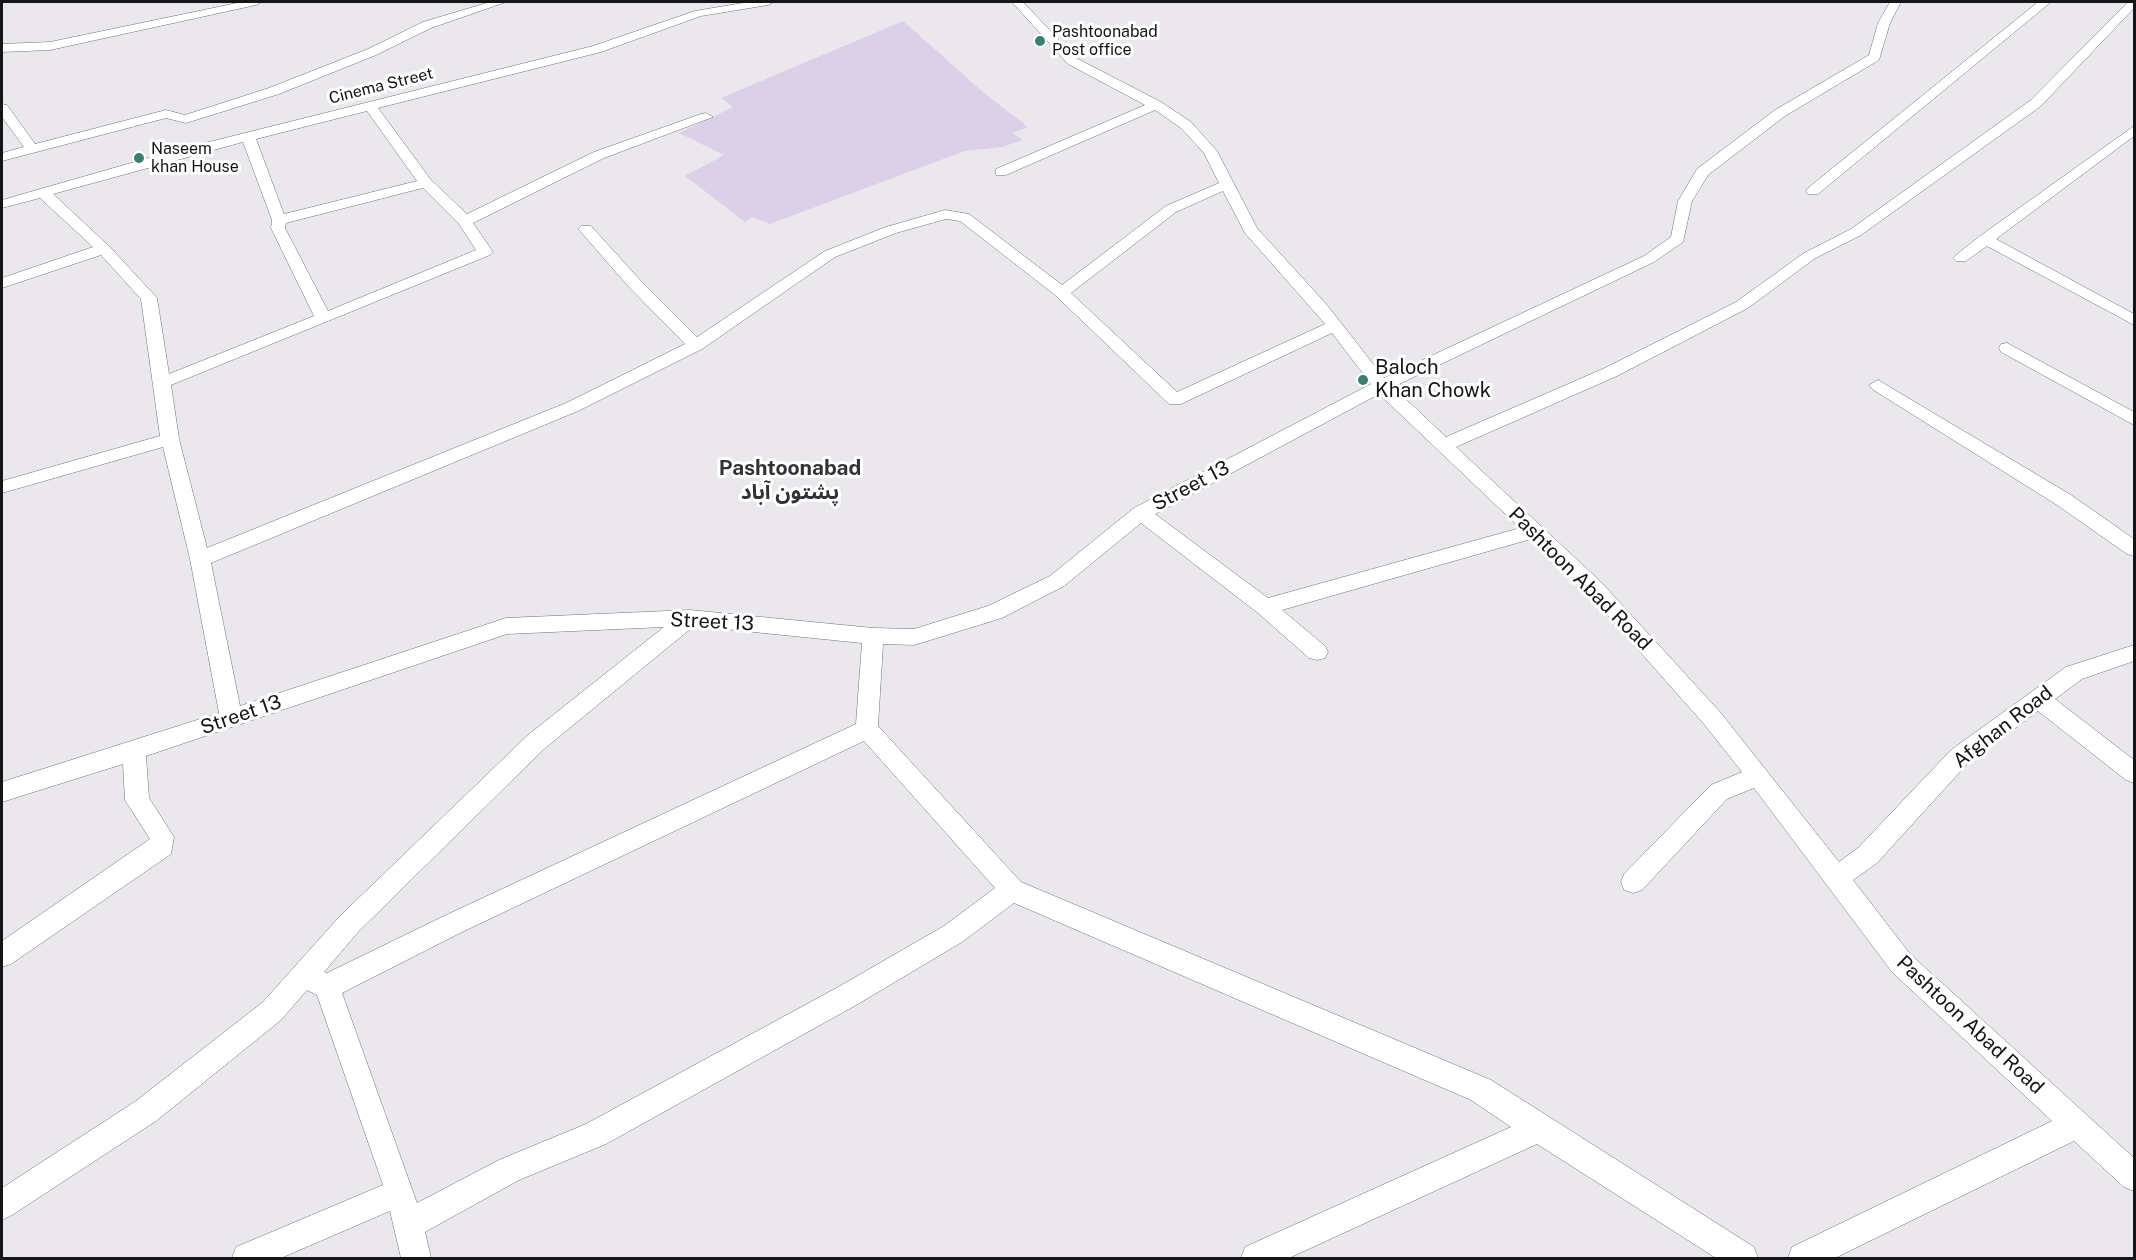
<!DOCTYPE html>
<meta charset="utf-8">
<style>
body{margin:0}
#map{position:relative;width:2136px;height:1260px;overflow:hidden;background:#ebe8ed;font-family:"Public Sans",sans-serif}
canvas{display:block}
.frame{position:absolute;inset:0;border:3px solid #151416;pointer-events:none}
</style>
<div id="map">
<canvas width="2136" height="1260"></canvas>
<div class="frame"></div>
</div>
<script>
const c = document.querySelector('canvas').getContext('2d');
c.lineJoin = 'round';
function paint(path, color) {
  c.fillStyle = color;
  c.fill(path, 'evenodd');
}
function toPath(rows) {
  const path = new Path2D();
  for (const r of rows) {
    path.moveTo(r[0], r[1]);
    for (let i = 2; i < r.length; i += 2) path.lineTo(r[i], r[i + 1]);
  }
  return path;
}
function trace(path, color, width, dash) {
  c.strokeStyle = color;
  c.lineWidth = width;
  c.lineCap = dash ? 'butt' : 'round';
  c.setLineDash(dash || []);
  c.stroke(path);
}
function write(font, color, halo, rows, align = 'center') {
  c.font = font + ' "Public Sans","Noto Sans Arabic",sans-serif';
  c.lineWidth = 6;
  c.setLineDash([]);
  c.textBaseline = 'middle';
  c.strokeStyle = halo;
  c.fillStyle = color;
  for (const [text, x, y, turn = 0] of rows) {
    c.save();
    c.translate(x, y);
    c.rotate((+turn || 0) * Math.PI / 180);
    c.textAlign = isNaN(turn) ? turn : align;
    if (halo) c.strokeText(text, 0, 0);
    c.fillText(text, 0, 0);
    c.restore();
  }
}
paint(toPath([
 [903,21,984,93,1028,127,1012,133,1023,140,1002,147,965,151,770,224,752,217,745,222,685,176,724,155,679,133,733,107,721,98]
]), '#dccfe8');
const street = toPath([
 [242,2,262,2,256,5,50,50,2,52,2,44,50,42,242,2],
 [490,2,506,2,431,28,376,55,279,94,186,123,166,118,2,161,2,153,24,147,2,117,2,104,7,105,35,144,166,110,185,115,269,88,368,49,423,22,490,2],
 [749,2,774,2,768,5,701,16,601,52,378,108,431,180,467,214,594,152,701,114,706,113,713,117,604,158,473,223,493,252,490,255,171,385,179,439,207,548,566,403,685,344,628,286,581,232,578,229,581,226,591,226,640,280,697,337,825,251,886,227,945,210,969,214,1062,285,1166,206,1219,183,1204,153,1181,128,1155,110,1006,175,996,175,996,169,1145,105,1068,64,1012,2,1023,2,1076,58,1161,102,1191,122,1217,151,1257,228,1327,305,1384,378,1644,256,1671,237,1678,201,1697,169,1775,110,1869,55,1878,23,1890,2,1901,2,1890,23,1879,60,1785,116,1708,175,1692,201,1683,242,1654,262,1393,387,1446,437,1605,368,1736,302,1804,253,1851,229,2031,100,2128,2,2134,2,2134,8,2041,106,1861,235,1814,259,1748,308,1617,376,1456,447,1601,582,1720,712,1839,862,1859,847,1951,750,2066,667,2134,645,2134,661,2082,679,2055,699,2134,760,2134,783,2126,780,2038,711,1967,764,1877,863,1853,880,1910,954,2134,1158,2134,1191,2124,1187,2074,1141,1835,1258,1788,1258,1792,1247,2052,1121,1892,972,1754,788,1727,799,1642,890,1633,893,1624,890,1621,882,1624,874,1711,785,1742,772,1704,724,1587,592,1531,539,1282,610,1325,646,1328,652,1325,658,1317,660,1309,658,1258,613,1141,523,1064,586,1002,618,914,645,883,644,878,726,1021,882,1491,1080,1754,1247,1758,1258,1716,1258,1537,1144,1289,1258,1241,1258,1245,1247,1511,1127,1471,1100,1014,903,962,942,858,1004,606,1144,519,1180,425,1232,431,1258,401,1258,390,1211,281,1258,232,1258,236,1247,383,1185,317,995,307,990,281,1020,156,1121,12,1215,2,1220,2,1188,136,1101,263,1002,340,916,528,735,664,627,507,634,146,756,149,798,174,837,171,854,11,964,2,967,2,941,150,839,125,800,123,764,2,802,2,782,219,713,190,559,163,447,2,493,2,481,160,436,141,299,101,255,2,288,2,278,93,247,40,198,2,208,2,200,173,151,593,46,695,11,749,2],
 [367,111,417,181,284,214,256,139,367,111],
 [243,142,272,220,271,228,314,316,169,374,157,298,109,246,53,194,243,142],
 [423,188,459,224,476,250,328,311,285,228,286,223,423,188],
 [1223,191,1245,233,1325,324,1177,392,1071,293,1176,212,1223,191],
 [946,219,960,221,1055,295,1169,404,1181,404,1332,333,1371,384,1134,508,1050,576,988,606,914,629,873,628,690,610,506,618,240,706,211,563,578,411,702,349,835,257,896,233,946,219],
 [1379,394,1520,528,1268,598,1155,514,1379,394],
 [694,626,862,643,856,724,442,917,327,973,324,972,358,932,544,749,694,626],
 [864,741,995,888,944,926,840,986,586,1124,499,1160,417,1203,342,993,460,933,864,741],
 [2038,2,2051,2,1818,194,1808,194,1806,191,1808,188,2038,2],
 [2134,126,2134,136,1996,239,2134,314,2134,325,1987,246,1966,261,1956,261,1953,258,1956,255,1980,236,2134,126],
 [2007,343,2134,412,2134,425,2001,352,1999,348,2001,344,2007,343],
 [1878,380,2071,495,2134,539,2134,556,2127,554,2057,505,1872,389,1869,385,1878,380]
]);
trace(street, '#727075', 1);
paint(street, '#fff');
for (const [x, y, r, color] of [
 [1040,41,6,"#3a7e71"],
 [139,158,6,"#3a7e71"],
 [1363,380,6,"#3a7e71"]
]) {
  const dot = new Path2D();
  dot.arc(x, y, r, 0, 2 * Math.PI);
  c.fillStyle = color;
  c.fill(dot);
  trace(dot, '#fff', 2);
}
write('16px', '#151416', '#fff', [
 ["Pashtoonabad",1052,32],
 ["Post office",1052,50],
 ["Naseem",151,149],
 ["khan House",151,167]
], 'left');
write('16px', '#151416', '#fff', [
 ["Cinema Street",381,86,-14]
]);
write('20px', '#151416', '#fff', [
 ["Baloch",1375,368],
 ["Khan Chowk",1375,391]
], 'left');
write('20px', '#151416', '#fff', [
 ["Street 13",1191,486,-28],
 ["Pashtoon Abad Road",1580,579,45],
 ["Street 13",712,622,3],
 ["Street 13",241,715,-19],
 ["Afghan Road",2003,727,-38],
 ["Pashtoon Abad Road",1970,1025,43]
]);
write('bold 21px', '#333135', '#fff', [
 ["Pashtoonabad",790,469],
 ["پشتون آباد",790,493]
]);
</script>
